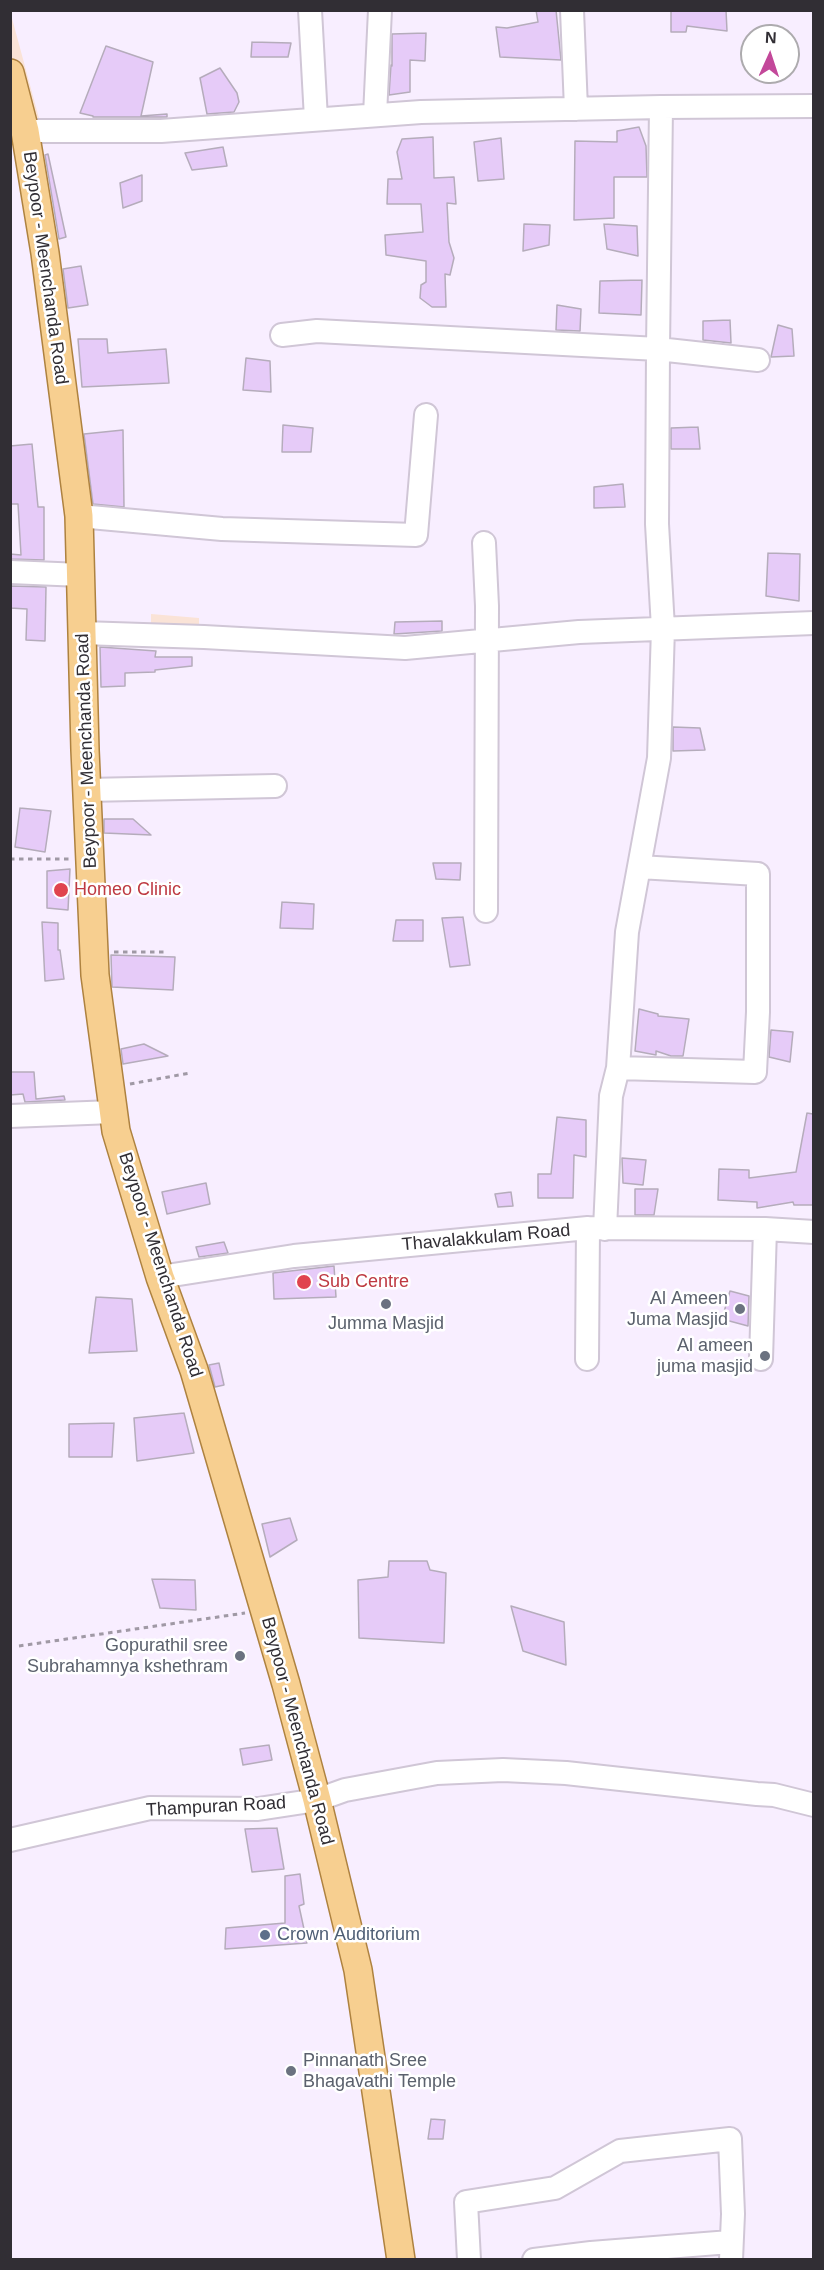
<!DOCTYPE html>
<style>
body{margin:0}
#map{position:relative;width:824px;height:2270px;overflow:hidden;background:#f8eeff;font-family:Arial,sans-serif}
canvas{display:block}
.frame{position:absolute;inset:0;border:12px solid #312e34;pointer-events:none}
.north{position:absolute;left:740px;top:24px;width:60px;height:60px;box-sizing:border-box;background:#fff;border:2px solid #adabae;border-radius:50%;rotate:3deg;font-size:16px;font-weight:700;line-height:24px;text-align:center;color:#312e34}
.north::after{content:'';display:block;margin:auto;width:21px;height:27px;background:#c3489a;clip-path:polygon(50% 0,100% 100%,50% 72%,0 100%)}
</style>
<div id="map">
<canvas width="824" height="2270"></canvas>
<div class="frame"></div>
<div class="north">N</div>
</div>
<script>
const c = document.querySelector('canvas').getContext('2d');
c.lineJoin = 'round';
function paint(path, color) {
  c.fillStyle = color;
  c.fill(path, 'evenodd');
}
function toPath(rows) {
  const path = new Path2D();
  for (const r of rows) {
    path.moveTo(r[0], r[1]);
    for (let i = 2; i < r.length; i += 2) path.lineTo(r[i], r[i + 1]);
  }
  return path;
}
function trace(path, color, width, dash) {
  c.strokeStyle = color;
  c.lineWidth = width;
  c.lineCap = dash ? 'butt' : 'round';
  c.setLineDash(dash || []);
  c.stroke(path);
}
function write(font, color, halo, rows, align = 'center') {
  c.font = font + ' Arial,sans-serif';
  c.lineWidth = 5;
  c.setLineDash([]);
  c.textBaseline = 'middle';
  c.strokeStyle = halo;
  c.fillStyle = color;
  for (const [text, x, y, turn = 0] of rows) {
    c.save();
    c.translate(x, y);
    c.rotate((+turn || 0) * Math.PI / 180);
    c.textAlign = isNaN(turn) ? turn : align;
    if (halo) c.strokeText(text, 0, 0);
    c.fillText(text, 0, 0);
    c.restore();
  }
}
paint(toPath([
 [10,11,43,133,11,139,10,135],
 [151,614,199,618,199,647,151,643]
]), '#fae3d7');
const building = toPath([
 [536,10,556,10,561,60,500,57,496,27,507,28,538,22,536,10],
 [671,10,726,10,727,31,687,26,686,32,671,32,671,10],
 [426,33,425,61,410,60,410,92,389,95,391,65,392,66,392,34,426,33],
 [252,42,291,43,288,57,251,57,252,42],
 [106,46,153,62,141,116,167,114,167,117,93,117,93,116,80,113,106,46],
 [220,68,237,93,239,102,234,112,207,114,200,78,220,68],
 [639,127,646,146,647,177,614,177,614,218,574,220,575,141,617,142,617,131,639,127],
 [433,137,434,178,454,177,456,204,447,203,449,242,454,258,450,275,445,274,446,307,432,307,420,298,421,285,426,282,426,261,386,255,385,235,423,232,421,204,387,204,388,179,402,179,397,152,402,139,433,137],
 [501,138,504,179,478,181,474,142,501,138],
 [223,147,227,166,192,170,185,153,223,147],
 [48,154,66,237,59,239,45,155,48,154],
 [142,175,142,201,123,208,120,183,142,175],
 [524,224,550,225,549,245,523,251,524,224],
 [604,224,637,226,638,256,607,249,604,224],
 [81,266,88,305,68,308,63,269,81,266],
 [642,280,641,315,599,313,600,281,642,280],
 [557,305,581,309,580,331,556,330,557,305],
 [730,320,731,343,703,340,703,321,730,320],
 [778,325,792,329,794,356,771,357,778,325],
 [78,339,107,339,108,353,166,349,169,383,82,387,78,339],
 [246,358,270,361,271,392,243,390,246,358],
 [283,425,313,428,311,452,282,452,283,425],
 [698,427,700,449,671,449,671,428,698,427],
 [123,430,124,507,93,504,84,434,123,430],
 [32,444,38,507,44,507,44,560,10,559,10,554,21,555,18,504,10,504,10,446,32,444],
 [623,484,625,507,594,508,594,487,623,484],
 [768,553,800,554,799,601,766,596,768,553],
 [10,586,46,587,45,641,26,640,27,609,10,608,10,586],
 [442,621,442,631,394,634,395,622,442,621],
 [100,647,156,651,155,657,192,657,192,666,155,670,155,672,125,673,125,686,101,687,100,647],
 [673,727,700,728,705,750,673,751,673,727],
 [20,808,51,811,45,852,15,847,20,808],
 [104,819,133,819,151,835,104,833,104,819],
 [433,863,461,863,460,880,436,879,433,863],
 [70,869,68,910,47,908,47,871,70,869],
 [282,902,314,904,313,929,280,928,282,902],
 [463,917,470,965,450,967,442,918,463,917],
 [396,920,423,920,423,941,393,941,396,920],
 [42,922,58,923,58,950,60,950,64,979,45,981,42,922],
 [111,955,175,957,173,990,112,987,111,955],
 [639,1009,658,1014,658,1016,689,1019,683,1056,671,1056,656,1051,656,1055,635,1051,639,1009],
 [771,1030,793,1032,790,1062,769,1057,771,1030],
 [144,1044,168,1056,123,1064,121,1049,144,1044],
 [10,1072,34,1072,36,1099,64,1096,65,1100,25,1102,23,1094,10,1095,10,1072],
 [807,1113,813,1114,813,1205,794,1205,793,1202,757,1208,757,1202,718,1200,719,1169,749,1170,749,1178,796,1172,807,1113],
 [557,1117,586,1120,586,1157,574,1155,573,1198,538,1198,538,1174,551,1174,557,1117],
 [622,1158,646,1160,643,1185,623,1183,622,1158],
 [206,1183,210,1204,167,1214,162,1192,206,1183],
 [635,1189,658,1189,654,1215,635,1215,635,1189],
 [511,1192,513,1206,498,1207,495,1194,511,1192],
 [224,1242,228,1253,199,1257,196,1247,224,1242],
 [334,1266,336,1297,274,1299,273,1273,334,1266],
 [730,1291,749,1296,748,1326,722,1319,730,1291],
 [96,1297,132,1299,137,1351,89,1353,96,1297],
 [219,1363,224,1385,215,1387,209,1365,219,1363],
 [184,1413,194,1453,137,1461,134,1418,184,1413],
 [114,1423,112,1457,69,1457,69,1424,114,1423],
 [290,1518,297,1540,270,1557,262,1524,290,1518],
 [389,1561,427,1561,430,1570,446,1573,444,1643,359,1638,358,1580,388,1577,389,1561],
 [152,1579,195,1580,196,1610,160,1608,152,1579],
 [511,1606,564,1622,566,1665,523,1651,511,1606],
 [269,1745,272,1760,243,1765,240,1749,269,1745],
 [277,1828,284,1869,252,1872,245,1829,277,1828],
 [300,1874,304,1904,299,1906,307,1943,225,1949,226,1928,285,1923,285,1876,300,1874],
 [431,2119,445,2120,443,2139,428,2139,431,2119]
]);
paint(building, '#e6cbf8');
trace(building, '#b5acbb', 1.5);
const minor = toPath([
 [310,10,316,119],
 [572,10,576,109],
 [661,107,814,106],
 [375,115,380,10],
 [25,131,161,131,421,112,661,107,658,349,317,331,282,335],
 [79,516,222,529,416,535,426,415],
 [484,543,487,606,486,911],
 [10,572,81,575],
 [82,633,204,637,405,648,579,632,814,623],
 [87,790,275,786],
 [618,1068,755,1072,758,1012,758,874,639,867],
 [10,1116,113,1112],
 [605,1229,611,1096,618,1068,627,932,659,758,663,628,657,524,658,349,758,360],
 [160,1277,294,1256,588,1228,765,1229,814,1232],
 [587,1359,588,1228],
 [761,1359,765,1229],
 [10,1840,150,1808,258,1809,317,1800,345,1790,437,1773,503,1770,566,1773,757,1794,774,1795,814,1805],
 [469,2260,466,2202,555,2188,620,2151,730,2139,733,2214,731,2260],
 [534,2260,591,2253,730,2242]
]);
const major = toPath([
 [10,73,25,131,45,253,79,516,85,750,95,975,116,1131,160,1277,194,1370,286,1684,317,1800,358,1970,401,2260]
]);
trace(minor, '#d0c6d6', 26);
trace(major, '#ae8240', 30);
trace(toPath([
 [10,859,70,859],
 [114,952,166,952],
 [130,1084,190,1073],
 [19,1646,245,1613]
]), '#a099a5', 3, [4.5, 4.5]);
trace(minor, '#fff', 22);
trace(major, '#f7cf90', 27);
for (const [x, y, r, color] of [
 [61,890,8,"#e0444e"],
 [304,1282,8,"#e0444e"],
 [386,1304,6,"#6b7280"],
 [740,1309,6,"#6b7280"],
 [765,1356,6,"#6b7280"],
 [240,1656,6,"#6b7280"],
 [265,1935,6,"#5c6f8a"],
 [291,2071,6,"#6b7280"]
]) {
  const dot = new Path2D();
  dot.arc(x, y, r, 0, 2 * Math.PI);
  c.fillStyle = color;
  c.fill(dot);
  trace(dot, '#fff', 2);
}
write('18px', '#312e34', '#fff', [
 ["Beypoor - Meenchanda Road",45,268,82],
 ["Beypoor - Meenchanda Road",87,751,-92],
 ["Thavalakkulam Road",486,1238,-5],
 ["Beypoor - Meenchanda Road",160,1265,72],
 ["Beypoor - Meenchanda Road",297,1731,75],
 ["Thampuran Road",216,1807,-3]
]);
write('18px', '#be3a42', '#fff', [
 ["Homeo Clinic",74,890],
 ["Sub Centre",318,1282]
], 'left');
write('18px', '#5b616d', '#fff', [
 ["Al Ameen",728,1299],
 ["Juma Masjid",728,1320],
 ["Jumma Masjid",386,1324,"center"],
 ["Al ameen",753,1346],
 ["juma masjid",753,1367],
 ["Gopurathil sree",228,1646],
 ["Subrahamnya kshethram",228,1667],
 ["Pinnanath Sree",303,2061,"left"],
 ["Bhagavathi Temple",303,2082,"left"]
], 'right');
write('18px', '#4e5e75', '#fff', [
 ["Crown Auditorium",277,1935]
], 'left');
</script>
